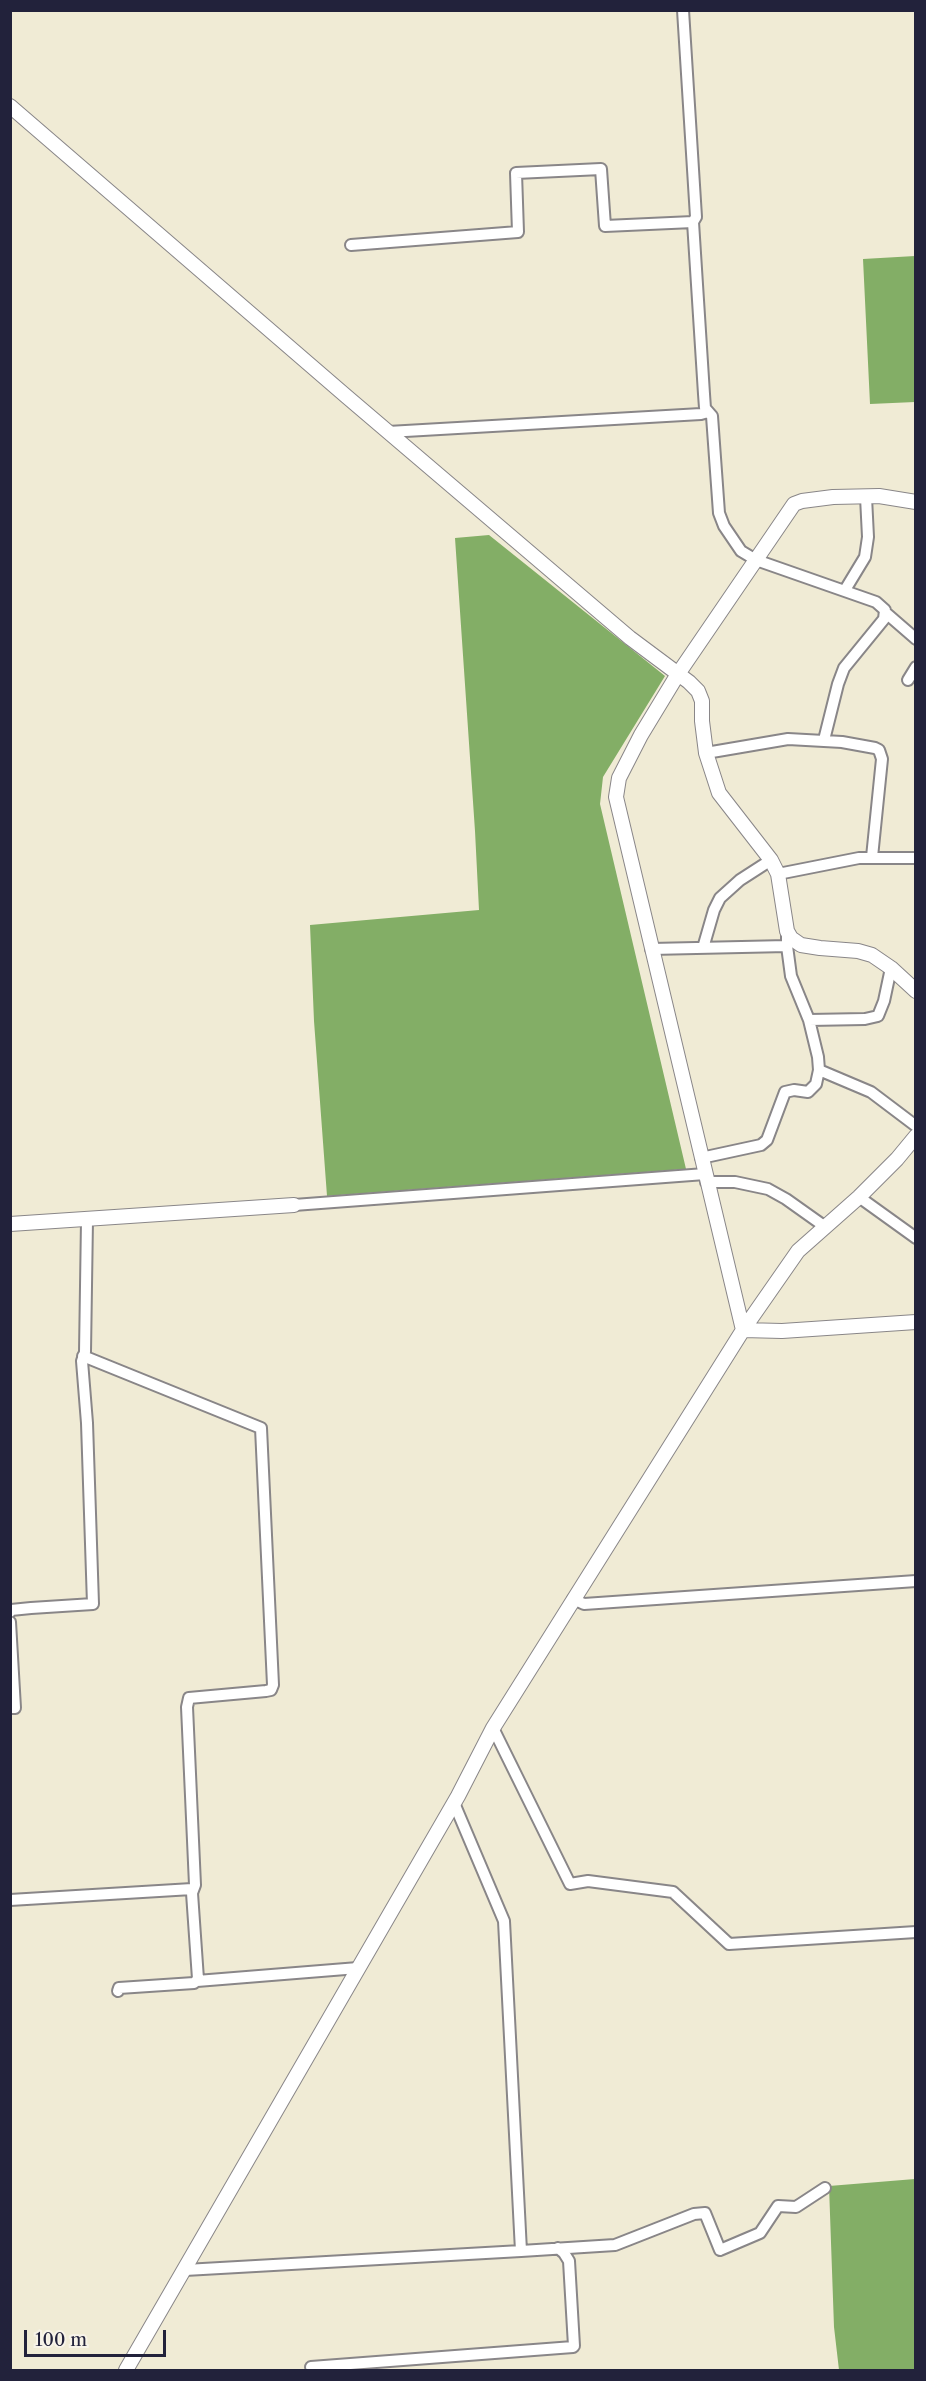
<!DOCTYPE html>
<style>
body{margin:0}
#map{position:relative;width:926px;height:2381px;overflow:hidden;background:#f0ebd5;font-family:"Libre Caslon Text",serif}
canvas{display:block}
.frame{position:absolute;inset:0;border:12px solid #22223b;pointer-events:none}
.scale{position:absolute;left:24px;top:2330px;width:142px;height:27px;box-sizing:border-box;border:3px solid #22223b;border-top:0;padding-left:8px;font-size:18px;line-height:21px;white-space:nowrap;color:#22223b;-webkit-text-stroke:4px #f7f3e8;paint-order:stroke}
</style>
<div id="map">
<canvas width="926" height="2381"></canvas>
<div class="frame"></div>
<div class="scale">100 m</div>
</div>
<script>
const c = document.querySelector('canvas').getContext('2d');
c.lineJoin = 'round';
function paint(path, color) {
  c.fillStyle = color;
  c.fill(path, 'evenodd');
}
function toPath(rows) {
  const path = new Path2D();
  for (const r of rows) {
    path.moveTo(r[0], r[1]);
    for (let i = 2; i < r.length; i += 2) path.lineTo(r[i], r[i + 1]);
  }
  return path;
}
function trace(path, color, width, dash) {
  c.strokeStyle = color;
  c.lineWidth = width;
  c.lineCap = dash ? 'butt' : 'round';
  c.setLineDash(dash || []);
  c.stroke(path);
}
paint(toPath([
 [915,256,915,402,870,404,863,259],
 [489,535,665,676,603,777,600,804,686,1169,327,1196,314,1021,310,925,479,910,475,831,455,538],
 [915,2179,915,2370,839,2370,834,2327,829,2186]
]), '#83ae66');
const minor = toPath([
 [683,10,696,217,693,222,704,394,705,408,712,416,719,513,724,526,741,551,756,560,876,602,885,610,884,619,844,668,838,684,824,740],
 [351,245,518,232,516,173,601,169,605,226,693,222],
 [388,432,701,414,708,412],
 [845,590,865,557,868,537,866,497],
 [886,613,916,639],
 [908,680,916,667],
 [706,753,788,739,842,742,875,748,879,750,882,759,872,857],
 [778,874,859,858,916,858],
 [703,948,714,910,720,898,740,880,771,860],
 [651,949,787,946],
 [809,1020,865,1019,878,1016,884,1001,891,968],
 [819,1070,871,1092,916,1126],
 [701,1158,761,1145,767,1140,785,1092,794,1090,808,1092,816,1084,819,1070,818,1057,809,1020,791,976,787,946,787,931],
 [706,1182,735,1182,768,1189,786,1199,824,1226],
 [859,1197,916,1238],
 [294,1205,705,1174],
 [83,1356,261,1428,273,1685,271,1690,266,1691,189,1698,187,1707,195,1885,192,1893,198,1979,194,1983,119,1988,118,1991],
 [573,1599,584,1604,916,1581],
 [10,1612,11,1610,31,1608,93,1604,87,1423,82,1361,85,1352,87,1220],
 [10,1622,15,1708,10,1708],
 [493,1728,570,1884,588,1881,673,1892,729,1944,916,1932],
 [454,1803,504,1921,521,2251,615,2245,694,2214,705,2213,720,2250,760,2233,778,2206,796,2207,825,2188],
 [10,1900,192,1889],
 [197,1981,358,1968],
 [185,2270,521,2251],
 [311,2367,573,2347,574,2346,569,2261,564,2253,558,2248]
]);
const tertiary = toPath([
 [10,106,346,396,630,638,689,682,698,691,702,701,702,721,706,753,719,793,771,860,778,874,787,931,791,938,801,945,820,948,858,951,872,955,891,968,916,991],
 [916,502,879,496,833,497,802,501,794,504,678,674,641,735,619,778,616,797,743,1330,782,1331,916,1322],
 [10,1224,294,1205],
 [126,2370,458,1796,493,1728,743,1330,798,1251,859,1197,897,1159,916,1136]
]);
trace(minor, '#898688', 14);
trace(tertiary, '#898688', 16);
trace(minor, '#fff', 10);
trace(tertiary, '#fff', 14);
</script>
